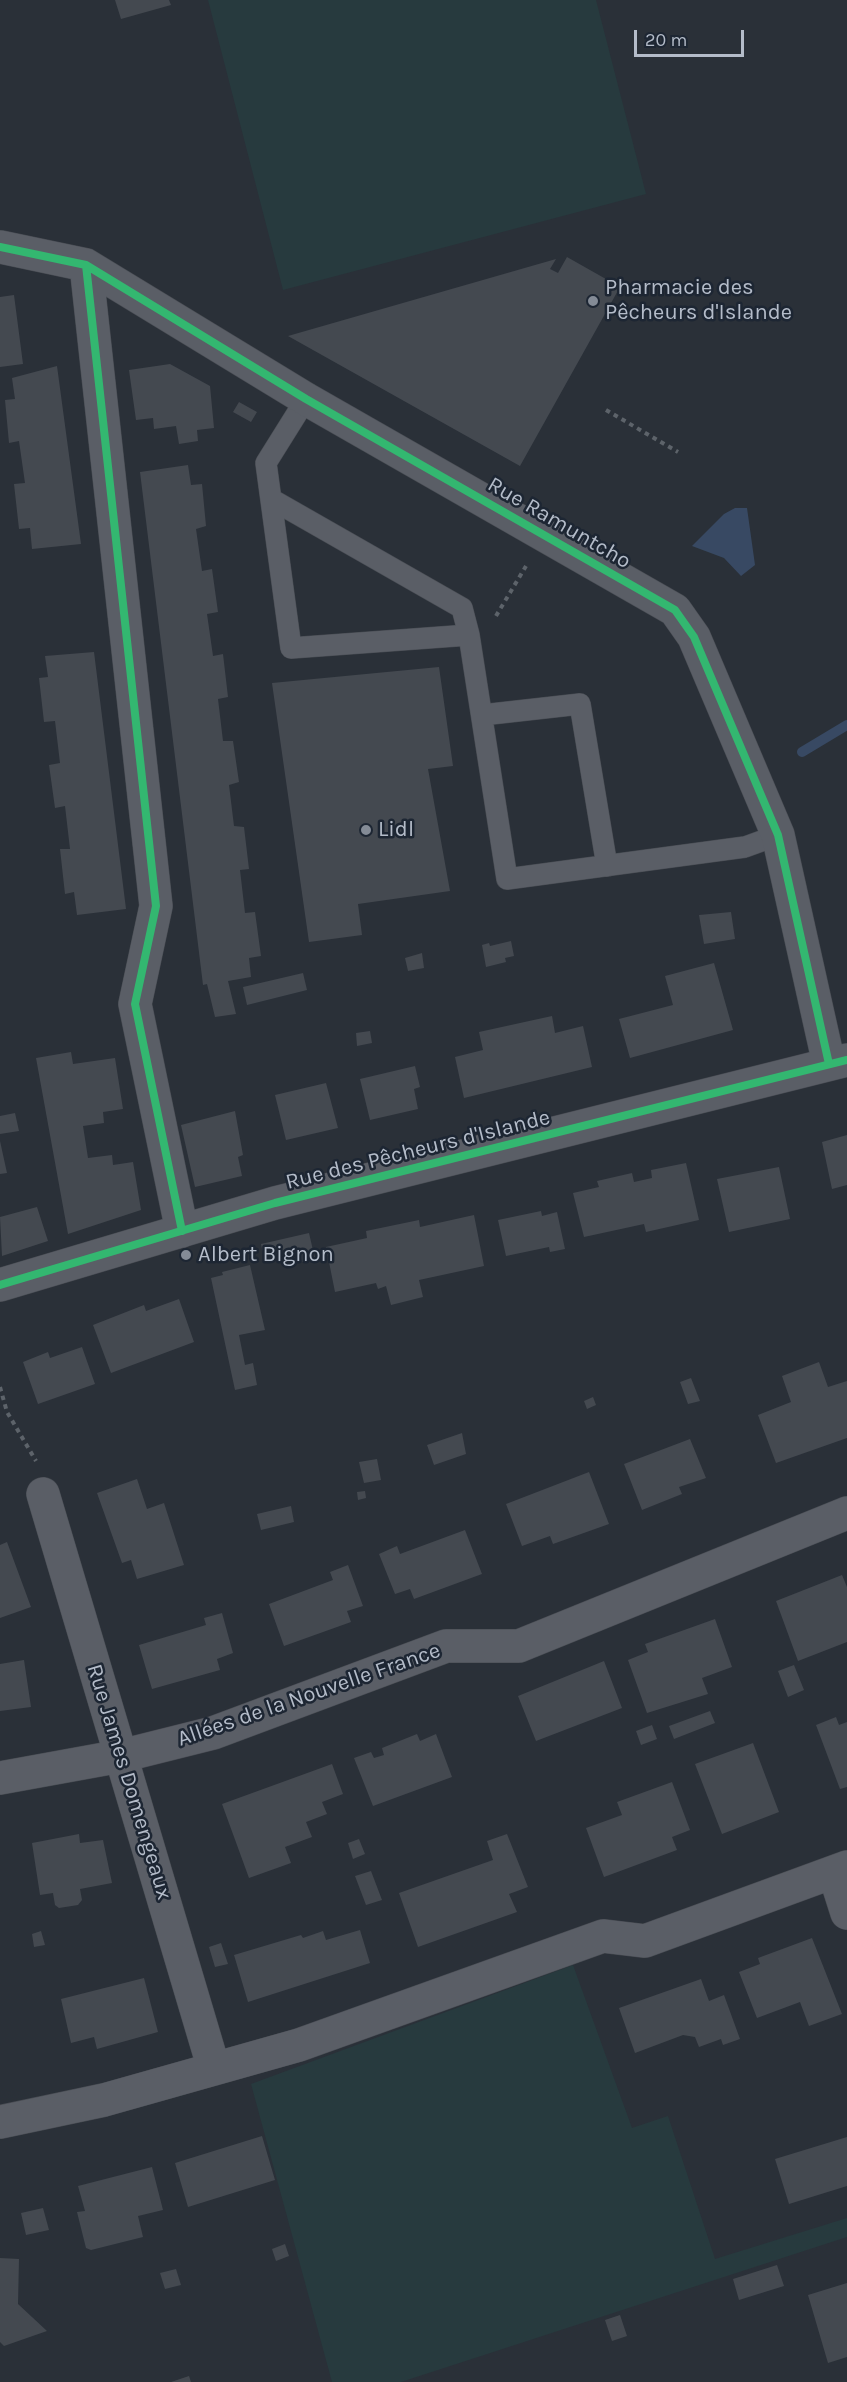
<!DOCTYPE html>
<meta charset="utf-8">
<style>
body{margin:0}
#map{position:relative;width:847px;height:2382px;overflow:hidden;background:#2a3038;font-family:Karla,sans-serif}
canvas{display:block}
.scale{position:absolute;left:634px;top:30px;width:110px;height:27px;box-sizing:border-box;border:3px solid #b4bcc9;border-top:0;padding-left:8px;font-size:18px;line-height:21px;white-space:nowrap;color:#b4bcc9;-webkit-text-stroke:4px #1d2633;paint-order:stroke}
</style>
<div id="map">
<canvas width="847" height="2382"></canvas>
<div class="scale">20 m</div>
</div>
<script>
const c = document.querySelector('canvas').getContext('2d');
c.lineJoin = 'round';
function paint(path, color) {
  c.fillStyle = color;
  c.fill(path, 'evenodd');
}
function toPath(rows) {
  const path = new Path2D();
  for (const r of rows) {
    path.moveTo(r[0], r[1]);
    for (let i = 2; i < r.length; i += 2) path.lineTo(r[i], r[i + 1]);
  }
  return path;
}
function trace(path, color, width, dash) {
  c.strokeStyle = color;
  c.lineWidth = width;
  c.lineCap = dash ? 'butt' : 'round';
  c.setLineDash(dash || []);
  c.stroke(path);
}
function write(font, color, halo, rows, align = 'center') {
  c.font = font + ' Karla,sans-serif';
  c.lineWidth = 5;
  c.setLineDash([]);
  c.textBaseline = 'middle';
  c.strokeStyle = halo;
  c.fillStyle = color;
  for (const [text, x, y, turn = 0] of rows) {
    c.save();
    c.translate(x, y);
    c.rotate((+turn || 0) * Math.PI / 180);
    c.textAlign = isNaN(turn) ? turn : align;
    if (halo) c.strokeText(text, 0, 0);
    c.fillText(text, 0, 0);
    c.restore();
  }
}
paint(toPath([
 [208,0,596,0,646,194,283,290],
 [573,1965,632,2128,668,2116,715,2259,847,2218,847,2237,401,2382,332,2382,251,2084]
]), '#273a3e');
paint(toPath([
 [735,508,747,508,755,565,741,576,724,558,692,546,724,514]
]), '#384963');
trace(toPath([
 [802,752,847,725]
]), '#384963', 10);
paint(toPath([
 [115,0,169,0,171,5,121,19],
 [567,257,620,287,520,466,288,336,556,259,550,269,558,273],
 [14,295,23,364,0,367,0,297],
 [170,364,210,386,214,428,197,430,198,441,179,444,176,426,154,429,153,418,136,420,129,370],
 [57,366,81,544,32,549,30,528,19,529,14,484,25,483,19,441,9,443,5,400,15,399,12,378],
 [239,402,257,412,251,422,233,412],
 [188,465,191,485,202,484,206,526,196,529,202,571,212,569,218,612,207,614,213,656,223,654,228,697,218,699,223,741,233,741,239,782,229,785,234,826,244,827,249,869,240,870,245,913,255,912,261,956,249,958,251,977,228,981,236,1014,215,1017,207,984,203,985,140,472],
 [94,652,126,909,77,915,74,892,65,894,60,849,70,849,65,806,55,808,49,765,60,763,55,721,44,722,39,678,48,677,45,656],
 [439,667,453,766,428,769,450,891,358,904,362,935,309,942,272,683],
 [731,912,735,939,704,944,699,915],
 [511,941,514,956,505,958,506,962,486,967,482,945,489,943,490,946],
 [422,953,424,968,408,971,405,958],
 [714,963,733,1030,630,1058,619,1019,673,1005,665,976],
 [303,973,307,990,247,1005,243,987],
 [552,1016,555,1033,583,1026,592,1067,464,1098,455,1057,483,1050,479,1032],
 [370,1031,372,1043,357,1046,356,1033],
 [71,1052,73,1064,115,1058,123,1109,103,1112,104,1123,83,1126,88,1158,112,1155,113,1165,133,1162,141,1210,68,1234,36,1058],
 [415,1066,420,1087,414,1089,418,1109,370,1120,360,1079],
 [326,1083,338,1128,286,1140,275,1095],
 [235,1111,243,1155,238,1157,242,1176,195,1187,181,1125],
 [15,1113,19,1131,0,1134,0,1116],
 [847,1135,847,1185,832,1189,822,1142],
 [0,1141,7,1173,0,1174],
 [686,1163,699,1220,646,1232,644,1224,584,1237,573,1193,599,1187,597,1181,632,1173,634,1182,652,1178,651,1170],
 [779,1167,790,1219,729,1232,717,1179],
 [37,1207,48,1241,2,1256,0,1217],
 [541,1211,542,1216,557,1212,565,1249,550,1252,549,1247,506,1256,498,1220],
 [474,1215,484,1266,419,1280,423,1297,391,1305,386,1286,378,1289,376,1283,335,1292,326,1247,367,1238,366,1231,419,1220,420,1227],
 [309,1233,315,1259,302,1262,300,1254,265,1262,261,1244],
 [250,1265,265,1330,239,1335,245,1365,253,1363,257,1385,235,1390,211,1278,223,1275,222,1272],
 [179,1299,194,1342,111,1373,93,1325,144,1305,146,1311],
 [82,1347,95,1384,38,1404,23,1362,48,1352,50,1358],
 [819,1362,828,1387,847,1381,847,1438,776,1463,758,1415,791,1402,782,1376],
 [691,1378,700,1401,688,1404,680,1382],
 [593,1397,596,1405,587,1409,584,1401],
 [462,1433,466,1454,434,1465,427,1445],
 [690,1439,706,1478,679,1487,682,1494,642,1510,624,1464],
 [377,1459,381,1480,364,1483,359,1462],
 [589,1472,609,1524,553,1544,550,1536,522,1546,506,1504],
 [137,1479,147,1509,164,1503,184,1565,137,1579,131,1560,122,1563,97,1493],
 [365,1491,366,1498,358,1500,357,1492],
 [291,1506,294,1522,261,1530,257,1514],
 [465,1530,482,1574,414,1599,410,1589,395,1594,379,1554,397,1546,400,1554],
 [7,1542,31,1607,0,1618,0,1545],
 [348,1565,363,1606,347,1611,351,1622,284,1646,269,1604,333,1580,330,1572],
 [842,1575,847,1587,847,1642,798,1661,776,1601],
 [222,1613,233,1653,217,1659,220,1670,152,1689,139,1645,206,1625,204,1618],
 [715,1619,732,1667,702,1678,708,1694,647,1713,628,1660,648,1652,645,1644],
 [24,1660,31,1707,0,1711,0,1664],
 [604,1661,622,1708,536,1741,518,1696],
 [794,1665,804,1690,788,1697,778,1671],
 [710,1711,715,1723,674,1739,669,1726],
 [836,1717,839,1725,847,1722,847,1787,840,1789,816,1725],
 [652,1725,657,1739,641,1745,636,1731],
 [417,1734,420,1741,436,1734,452,1777,373,1806,354,1758,371,1752,374,1758,384,1755,382,1748],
 [753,1743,779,1812,722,1834,695,1764],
 [332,1764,343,1794,322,1802,327,1814,306,1822,312,1837,285,1847,291,1863,249,1878,222,1804],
 [672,1782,690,1830,672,1837,677,1850,604,1877,586,1828,622,1815,617,1802],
 [79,1834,80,1843,103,1840,112,1883,80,1889,82,1900,78,1905,59,1908,55,1905,53,1893,40,1895,32,1843],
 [507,1834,528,1887,509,1894,517,1912,418,1947,399,1893,493,1860,487,1841],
 [359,1839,365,1854,353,1859,348,1843],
 [371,1871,382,1900,366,1905,355,1876],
 [360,1930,370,1963,248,2002,234,1955,301,1935,303,1938,323,1931,326,1940],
 [41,1931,45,1945,34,1947,32,1934],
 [812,1938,842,2014,809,2026,800,2002,757,2018,739,1972,760,1964,758,1958],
 [221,1943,228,1964,215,1967,209,1947],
 [144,1978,158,2032,97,2049,94,2037,71,2043,61,1999],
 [701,1979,709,2001,724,1995,740,2039,723,2045,721,2039,699,2047,695,2037,683,2035,635,2053,619,2008],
 [262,2136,275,2180,188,2207,175,2163],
 [847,2137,847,2186,789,2204,775,2159],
 [152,2167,163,2210,138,2216,143,2237,91,2250,86,2248,77,2212,85,2211,78,2186],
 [43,2208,49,2230,26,2235,21,2213],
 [285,2244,289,2256,276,2261,272,2249],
 [0,2258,19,2259,18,2304,47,2331,4,2346,0,2342],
 [777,2265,784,2286,739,2300,733,2279],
 [176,2269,181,2285,165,2289,160,2273],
 [847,2283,847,2357,828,2363,808,2295],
 [620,2315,627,2336,612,2341,605,2320],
 [189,2376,191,2382,171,2382]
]), '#444950');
const service = toPath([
 [306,399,266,463,291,648,469,635,507,879,745,847,778,835],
 [271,499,462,608,469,635],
 [482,715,580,704,607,866]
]);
const minor = toPath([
 [0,247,86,265,306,399,675,610,694,637,778,835,829,1064],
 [86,265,156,906,135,1004,182,1231],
 [0,1285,275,1203,847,1060],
 [43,1494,214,2069],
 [0,1778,121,1756,213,1733,446,1646,519,1646,847,1513],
 [834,1872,847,1913],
 [0,2122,104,2100,299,2045,603,1936,645,1941,847,1867]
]);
trace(service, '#484c53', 22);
trace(minor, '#484c53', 34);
trace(toPath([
 [606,410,678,452],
 [496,616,526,566],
 [0,1387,7,1412,36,1461]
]), '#5d636a', 4, [4.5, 4.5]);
trace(service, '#5a5e66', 21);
trace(minor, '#5a5e66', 33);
trace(toPath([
 [0,247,86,265,306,399,675,610,694,637,778,835,829,1064],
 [86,265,156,906,135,1004,182,1231],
 [0,1285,275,1203,847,1060]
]), '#33b770', 8);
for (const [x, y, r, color] of [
 [593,301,6,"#848b96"],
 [366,830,6,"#848b96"],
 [186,1255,6,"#848b96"]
]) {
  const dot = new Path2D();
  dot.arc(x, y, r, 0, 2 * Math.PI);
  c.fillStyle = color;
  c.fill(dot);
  trace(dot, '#1d2633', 2);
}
write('22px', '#b4bcc9', '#1d2633', [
 ["Pharmacie des",605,288],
 ["Pêcheurs d'Islande",605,313],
 ["Lidl",378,830],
 ["Albert Bignon",198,1255]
], 'left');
write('22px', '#b4bcc9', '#1d2633', [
 ["Rue Ramuntcho",559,523,30],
 ["Rue des Pêcheurs d'Islande",418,1150,-14],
 ["Allées de la Nouvelle France",309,1695,-19],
 ["Rue James Domengeaux",129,1782,73]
]);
</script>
